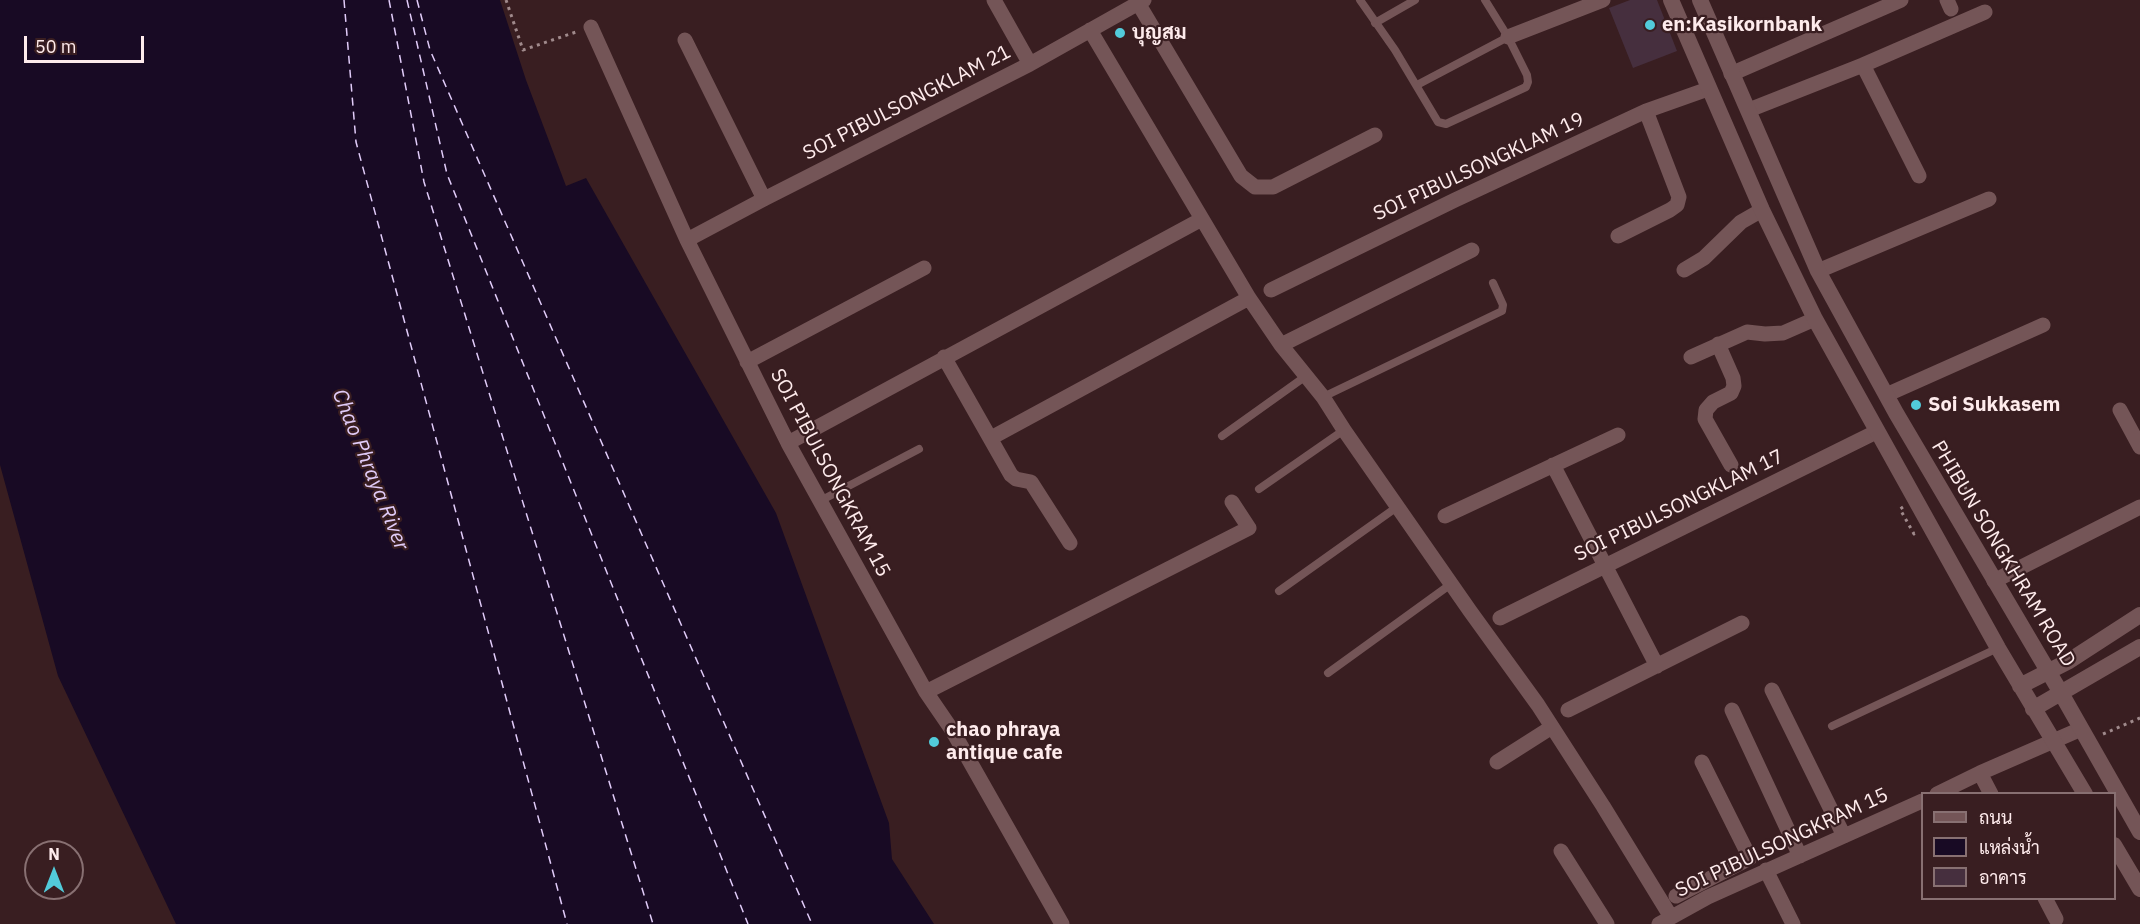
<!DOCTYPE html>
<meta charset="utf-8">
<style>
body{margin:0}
#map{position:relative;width:2140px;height:924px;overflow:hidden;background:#391e21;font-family:"IBM Plex Sans",Sarabun,sans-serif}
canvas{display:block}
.legend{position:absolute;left:1921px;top:792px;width:195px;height:108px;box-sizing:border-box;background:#391e21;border:2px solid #887072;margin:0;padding:8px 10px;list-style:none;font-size:18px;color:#feebec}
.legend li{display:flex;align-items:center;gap:12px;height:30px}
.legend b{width:30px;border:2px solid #887072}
.north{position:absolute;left:24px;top:840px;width:60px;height:60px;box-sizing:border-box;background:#391e21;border:2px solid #887072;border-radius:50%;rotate:0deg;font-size:16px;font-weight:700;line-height:24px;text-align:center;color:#feebec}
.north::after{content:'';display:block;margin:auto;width:21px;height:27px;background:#52cbda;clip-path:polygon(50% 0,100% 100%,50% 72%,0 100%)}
.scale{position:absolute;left:24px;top:36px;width:120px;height:27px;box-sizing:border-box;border:3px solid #feebec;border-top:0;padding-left:8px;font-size:18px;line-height:21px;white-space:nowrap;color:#feebec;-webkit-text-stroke:4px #391e21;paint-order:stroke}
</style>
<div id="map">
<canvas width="2140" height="924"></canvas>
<ul class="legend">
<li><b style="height:8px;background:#745557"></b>ถนน</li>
<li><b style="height:16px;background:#180a24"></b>แหล่งน้ำ</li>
<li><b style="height:16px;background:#462f3e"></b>อาคาร</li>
</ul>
<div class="north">N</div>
<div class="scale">50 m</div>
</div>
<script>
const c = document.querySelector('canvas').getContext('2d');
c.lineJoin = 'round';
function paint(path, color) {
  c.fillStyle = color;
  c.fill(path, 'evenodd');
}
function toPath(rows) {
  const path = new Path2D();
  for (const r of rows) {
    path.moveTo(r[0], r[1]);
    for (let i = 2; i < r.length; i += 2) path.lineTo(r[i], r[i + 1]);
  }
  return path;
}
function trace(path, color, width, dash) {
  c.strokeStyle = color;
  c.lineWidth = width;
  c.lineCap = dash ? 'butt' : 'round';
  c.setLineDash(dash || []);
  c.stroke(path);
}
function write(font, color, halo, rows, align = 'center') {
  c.font = font + ' "IBM Plex Sans",Sarabun,sans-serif';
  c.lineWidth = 4.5;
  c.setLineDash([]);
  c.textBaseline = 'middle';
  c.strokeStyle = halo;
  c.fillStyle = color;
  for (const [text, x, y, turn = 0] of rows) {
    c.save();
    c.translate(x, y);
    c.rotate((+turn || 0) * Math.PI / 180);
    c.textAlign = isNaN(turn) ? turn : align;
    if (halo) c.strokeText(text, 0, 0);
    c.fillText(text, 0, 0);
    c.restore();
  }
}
paint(toPath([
 [0,0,500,0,526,80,566,186,586,178,776,513,889,823,892,859,934,924,176,924,58,676,0,465]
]), '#180a24');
trace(toPath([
 [344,0,356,142,567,924],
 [389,0,424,182,653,924],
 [407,0,447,174,748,924],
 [417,0,430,50,812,924]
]), '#e1ccf9', 1.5, [8, 6]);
paint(toPath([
 [1630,0,1657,0,1677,51,1633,68,1609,8]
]), '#462f3e');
trace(toPath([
 [506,0,523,50,576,32],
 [1955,482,1960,479,1973,500,1967,504],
 [1903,507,1900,509,1914,534,1916,532],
 [2103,734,2140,718]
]), '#a08a8c', 3, [3, 4.5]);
trace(toPath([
 [1360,0,1395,50,1438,122,1446,124,1526,87,1528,82,1527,75,1508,37],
 [1375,23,1415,0],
 [1417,85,1508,37,1485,0],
 [1323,397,1502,311,1503,305,1493,283],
 [1222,436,1306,376],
 [1259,489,1344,430],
 [820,501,919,449],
 [1279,591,1397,507],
 [1328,673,1451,584],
 [1832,726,1998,648]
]), '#745557', 8);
trace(toPath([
 [994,0,1030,64],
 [1947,0,1951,9],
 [1138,3,1241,176,1255,187,1273,187,1375,135],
 [591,27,687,240,788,443,926,692,952,730,1062,924],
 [1090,30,1249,298,1281,345,1323,397,1344,430,1470,611,1538,705,1603,806,1671,917],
 [1508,37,1603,0],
 [685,40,764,199],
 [1863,65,1985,12],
 [1731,74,1901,0],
 [1749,110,1863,65,1919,176],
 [1618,236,1670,210,1677,205,1679,197,1646,111],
 [687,240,764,199,1030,64,1144,0],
 [1684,270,1704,258,1741,222,1762,210],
 [1818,271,1989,199],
 [1271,290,1455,200,1646,111,1708,89],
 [1718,344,1733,378,1734,386,1731,393,1713,402,1706,410,1705,419,1731,465],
 [1281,345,1472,250],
 [944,357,1011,475,1016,479,1031,482,1070,543],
 [1691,357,1747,332,1765,334,1783,333,1815,319],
 [747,362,924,268],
 [1886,395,2043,325],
 [2120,410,2140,447],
 [991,438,1249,298],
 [788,443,1202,219],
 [1553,465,1657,666],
 [1445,516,1618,435],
 [1994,581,2140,507],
 [1500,618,1876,432],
 [1772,690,1844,836],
 [926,692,1249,528,1232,502],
 [1568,710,1742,623],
 [1732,710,1800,856],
 [1497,762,1552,727],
 [1980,773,1991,794],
 [1937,794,1980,773,2081,729],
 [1561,851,1607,924],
 [1766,870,1793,924],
 [1676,896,1750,858,1702,762],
 [2045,898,2056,919],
 [1659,924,1708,897,1922,801]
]), '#745557', 15);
trace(toPath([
 [1671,0,1762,210,1815,319,1998,648,2085,794],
 [1700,0,1818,271,1896,413,2061,693,2140,832],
 [2020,686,2069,661,2140,615],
 [2033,709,2140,647],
 [2114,845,2140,889]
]), '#745557', 16);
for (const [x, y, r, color] of [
 [1650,25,6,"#52cbda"],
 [1120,33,6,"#52cbda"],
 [1916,405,6,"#52cbda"],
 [934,742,6,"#52cbda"]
]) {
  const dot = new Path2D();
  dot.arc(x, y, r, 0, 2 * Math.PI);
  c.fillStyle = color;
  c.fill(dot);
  trace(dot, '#391e21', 2);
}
write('bold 20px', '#feebec', '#391e21', [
 ["en:Kasikornbank",1662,25],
 ["บุญสม",1132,33],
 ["Soi Sukkasem",1928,405],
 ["chao phraya",946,730],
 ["antique cafe",946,753]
], 'left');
write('20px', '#feebec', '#391e21', [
 ["SOI PIBULSONGKLAM 21",907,103,-27],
 ["SOI PIBULSONGKLAM 19",1479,167,-25],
 ["SOI PIBULSONGKRAM 15",830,473,62],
 ["SOI PIBULSONGKLAM 17",1679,506,-26],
 ["PHIBUN SONGKHRAM ROAD",2003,554,59],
 ["SOI PIBULSONGKRAM 15",1782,843,-25]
]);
write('italic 21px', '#e1ccf9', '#391e21', [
 ["Chao Phraya River",370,470,68]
]);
</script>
